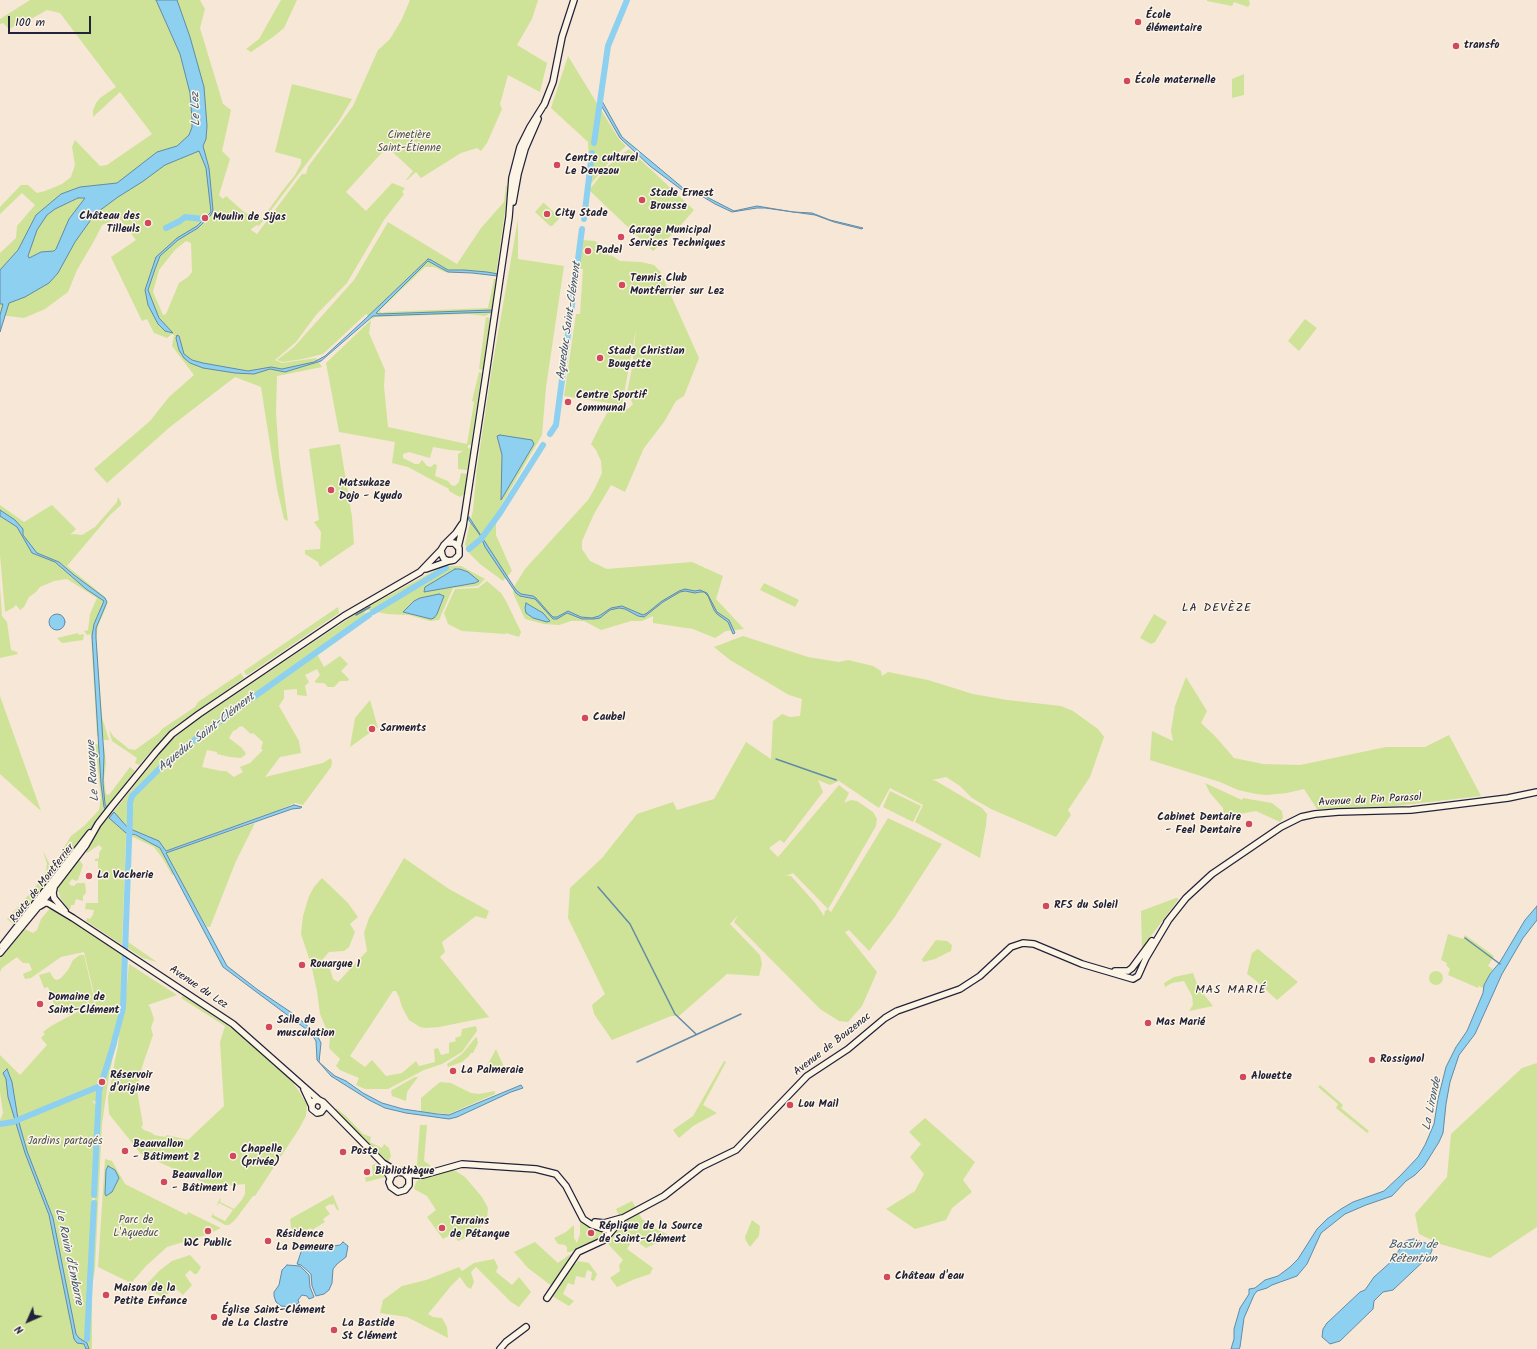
<!DOCTYPE html>
<meta charset="utf-8">
<style>
body{margin:0}
#map{position:relative;width:1537px;height:1349px;overflow:hidden;background:#f7e7d6;font-family:Kalam,sans-serif}
canvas{display:block}
.north{position:absolute;left:8px;top:1301px;width:40px;height:40px;-webkit-text-stroke:3px #fcf5e5;paint-order:stroke;rotate:225deg;font-size:11px;font-weight:700;line-height:16px;text-align:center;color:#22223b}
.north::after{content:'';display:block;margin:auto;width:14px;height:18px;background:#22223b;clip-path:polygon(50% 0,100% 100%,50% 72%,0 100%)}
.scale{position:absolute;left:8px;top:16px;width:83px;height:18px;box-sizing:border-box;border:2px solid #22223b;border-top:0;padding-left:5px;font-size:12px;line-height:14px;white-space:nowrap;color:#22223b;-webkit-text-stroke:3px #fcf5e5;paint-order:stroke}
</style>
<div id="map">
<canvas width="1537" height="1349"></canvas>
<div class="north">N</div>
<div class="scale">100 m</div>
</div>
<script>
const c = document.querySelector('canvas').getContext('2d');
c.lineJoin = 'round';
function paint(path, color) {
  c.fillStyle = color;
  c.fill(path, 'evenodd');
}
function toPath(rows) {
  const path = new Path2D();
  for (const r of rows) {
    if (r.length === 3) {
      path.moveTo(r[0] + r[2], r[1]);
      path.arc(r[0], r[1], r[2], 0, 2 * Math.PI);
      continue;
    }
    path.moveTo(r[0], r[1]);
    for (let i = 2; i < r.length; i += 2) path.lineTo(r[i], r[i + 1]);
  }
  return path;
}
function trace(path, color, width, dash) {
  c.strokeStyle = color;
  c.lineWidth = width;
  c.lineCap = dash ? 'butt' : 'round';
  c.setLineDash(dash || []);
  c.stroke(path);
}
function write(font, color, halo, rows, align = 'center') {
  c.font = font + ' Kalam,sans-serif';
  c.lineWidth = 3;
  c.setLineDash([]);
  c.textBaseline = 'middle';
  c.strokeStyle = halo;
  c.fillStyle = color;
  for (const [text, x, y, turn = 0] of rows) {
    c.save();
    c.translate(x, y);
    c.rotate((+turn || 0) * Math.PI / 180);
    c.textAlign = isNaN(turn) ? turn : align;
    if (halo) c.strokeText(text, 0, 0);
    c.fillText(text, 0, 0);
    c.restore();
  }
}
paint(toPath([
 [30,0,200,0,205,9,200,28,223,104,231,110,222,151,230,159,219,195,223,199,226,196,243,211,258,221,262,219,283,190,295,175,301,164,301,159,275,152,292,84,352,99,339,121,259,226,257,225,251,229,251,230,257,234,302,174,306,174,308,167,353,106,378,50,390,39,402,19,410,0,538,0,532,19,517,45,547,63,540,92,508,75,500,104,502,109,487,143,481,151,477,148,461,153,421,178,416,172,407,180,406,180,413,171,387,147,346,192,366,211,392,183,405,188,402,192,404,194,384,220,347,283,316,315,296,342,275,360,282,363,316,358,322,367,277,376,276,413,279,456,288,521,284,519,277,489,261,387,235,377,170,427,107,483,94,469,150,421,169,397,194,375,172,346,174,335,172,334,167,338,154,333,147,319,142,321,111,257,136,240,119,218,102,225,94,241,77,270,68,292,45,309,24,318,0,315,0,253,16,238,17,226,35,205,22,193,0,214,0,207,21,185,28,185,37,193,45,191,62,184,71,177,75,165,72,147,75,140,100,166,107,165,152,134,120,92,93,117,93,110,96,103,100,98,116,87,60,13,47,10,31,19,22,17,22,22,9,29,3,23,0,24,0,19],
 [186,241,191,243,192,272,188,277,179,283,166,314,163,315,153,292,159,270,175,250],
 [281,0,297,0,284,28,273,37,251,52,246,49,259,39],
 [1207,0,1249,0,1250,4,1248,7,1234,2,1232,6,1207,1],
 [568,56,619,139,626,146,610,161,590,185,588,142,551,108],
 [1244,74,1244,95,1232,98,1232,79],
 [629,149,694,210,674,233,653,251,589,190,610,164],
 [506,185,508,187,506,204,496,274,494,276,477,273,453,273,445,272,434,267,425,267,380,310,380,312,383,313,384,312,488,308,494,279,496,279,491,313,485,316,469,314,430,315,375,317,372,319,366,314,323,354,303,359,283,362,277,360,294,347,354,280,388,222,457,264,481,228,504,202],
 [543,203,544,203,559,217,559,219,552,226,550,226,535,212],
 [518,219,518,259,564,266,546,387,542,435,500,507,496,525,496,535,512,571,503,581,480,564,470,554,465,545,473,510,477,468,492,368],
 [582,240,595,241,608,253,609,256,611,255,620,261,641,262,654,265,660,271,699,358,684,396,676,401,664,422,644,448,625,492,611,485,594,514,582,541,582,549,590,561,607,569,692,562,723,576,716,599,744,629,726,631,715,638,693,629,653,623,653,616,642,621,631,621,601,630,584,621,571,621,559,625,544,624,525,619,513,593,515,585,525,569,588,500,595,488,602,473,601,461,596,450,591,444,601,424,610,408,622,411,629,408,633,404,627,392,632,368,636,329,622,405,564,396,576,314,580,314,583,269,580,269],
 [486,317,490,318,483,369,481,370,479,369],
 [1305,319,1317,328,1299,351,1288,341],
 [371,320,369,333,385,370,384,386,388,427,467,444,474,402,472,401,479,372,482,373,471,445,468,445,468,448,471,449,467,470,458,469,458,454,463,451,450,450,433,447,430,458,409,452,403,454,403,458,415,464,419,464,422,460,427,466,431,467,434,464,437,465,435,476,448,481,451,485,455,486,459,482,461,473,467,474,464,494,460,497,456,495,449,491,449,489,408,467,392,463,395,442,339,432,326,363],
 [340,444,352,517,354,544,320,567,318,562,305,554,305,550,320,549,321,532,314,522,319,520,309,449],
 [118,497,121,502,121,505,110,515,67,566,105,597,107,602,106,607,98,626,96,639,102,717,109,740,104,740,103,738,97,736,91,634,87,635,84,631,88,630,90,614,97,598,67,579,54,581,40,587,36,592,29,597,24,607,20,610,16,605,13,608,5,612,0,555,0,505,24,522,52,505,76,529,70,535,74,534,82,535,95,527,117,502],
 [443,566,461,566,485,579,478,586,453,588,439,620,430,621,409,615,387,614,367,610,364,613,369,615,327,644,317,654,324,667,340,656,348,664,341,671,349,679,348,681,340,681,334,687,328,687,324,683,316,683,315,681,320,675,317,669,305,675,309,682,305,686,307,696,297,695,297,689,284,690,284,698,279,706,299,741,301,753,280,757,265,777,323,763,331,758,332,762,331,767,303,805,295,803,279,810,165,851,160,843,128,829,126,837,122,945,86,921,87,918,90,919,93,915,94,910,85,909,86,903,98,903,98,861,95,861,95,859,99,858,99,853,102,848,99,845,87,853,84,850,106,818,115,810,169,742,197,720,360,611],
 [242,726,251,734,253,733,263,742,261,749,263,750,250,763,240,767,243,772,234,777,226,771,221,771,202,767,207,750,217,752,217,754,230,757,241,758,246,754,242,748,229,738,233,731,236,730,239,727],
 [487,581,501,593,506,601,521,632,519,637,506,633,506,634,462,631,448,624,444,613,455,589,478,588],
 [764,583,799,600,795,607,760,590],
 [0,587,2,616,7,622,11,650,17,652,18,654,0,658],
 [338,607,339,613,249,674,246,675,244,671],
 [1154,614,1167,622,1155,642,1151,644,1140,638],
 [78,633,79,635,83,634,84,635,83,640,62,643,57,638],
 [743,636,808,657,839,662,848,660,873,666,881,671,882,676,888,672,928,680,973,694,1007,700,1061,706,1073,711,1098,729,1104,737,1090,777,1068,810,1071,815,1056,837,991,809,972,798,960,786,946,777,932,780,936,781,982,808,987,814,986,825,980,858,915,822,923,805,890,788,879,808,839,781,830,785,818,780,823,792,784,843,780,840,769,848,778,857,839,785,849,793,844,803,851,800,857,801,873,812,877,819,876,826,828,909,831,912,888,818,942,844,894,918,869,951,849,930,845,932,877,972,862,1006,848,1022,839,1021,820,1009,734,922,738,915,730,924,760,955,762,964,759,976,727,974,679,1016,671,1016,612,1040,594,1014,592,1005,605,994,568,918,570,888,602,858,637,814,673,802,677,810,714,799,746,742,771,759,773,721,782,714,790,717,800,716,802,699,789,695,730,660,714,647],
 [793,873,828,909,825,911,824,916,816,904,791,876,786,876],
 [241,673,244,678,178,724,168,732,139,765,135,763,137,758,112,741,109,730,114,737,129,749,135,750,159,733,162,729,195,707,198,702],
 [1186,677,1207,711,1201,723,1215,736,1234,758,1263,764,1300,765,1386,747,1425,747,1449,735,1481,796,1395,806,1317,809,1304,789,1287,793,1267,795,1256,794,1238,790,1220,782,1150,760,1152,731,1173,741,1171,731,1175,706],
 [0,696,41,811,0,774],
 [370,700,378,728,375,729,373,726,370,729,371,732,350,747,355,718],
 [95,744,104,746,106,763,104,779,106,794,109,795,130,767,135,771,90,830,63,862,60,863,58,860,58,857,71,836,84,826,99,810,101,797],
 [1205,783,1242,800,1243,798,1272,803,1282,811,1283,818,1280,822,1256,811,1224,817,1223,808,1210,793],
 [890,791,921,806,913,822,883,807],
 [255,823,236,861,210,927,207,927,186,891,166,853],
 [129,834,140,837,160,847,174,874,172,875,163,859,154,847,131,836,128,942,157,962,143,958,129,949,125,944,128,835,131,836],
 [43,851,51,867,54,865,55,871,15,924,13,924,7,919,34,889,46,871,47,864],
 [78,858,83,865,78,880,76,881,72,879,69,883,70,885,74,886,77,883,85,883,86,893,83,896,83,901,76,899,74,905,71,905,70,910,65,905,60,897,58,890,59,882],
 [404,858,449,889,489,911,486,919,476,916,442,942,445,952,440,957,489,1017,439,1027,426,1028,420,1027,409,1020,402,1007,399,997,396,991,393,991,350,1056,365,1067,372,1060,386,1076,402,1073,416,1061,419,1066,435,1062,434,1049,438,1048,441,1055,449,1053,449,1043,456,1041,455,1038,461,1036,462,1029,476,1026,477,1031,462,1052,442,1064,424,1070,388,1089,365,1089,356,1085,359,1078,340,1070,336,1066,340,1059,329,1048,330,1038,320,1014,317,991,311,964,301,934,303,916,309,896,314,887,322,878,348,903,358,917,350,924,355,932,349,947,344,951,329,952,322,960,322,966,330,969,333,979,338,982,367,951,364,933,369,918],
 [1176,898,1178,898,1178,900,1142,948,1141,911],
 [51,907,123,954,123,988,121,1006,113,1037,115,1046,108,1082,102,1124,95,1269,92,1287,92,1349,0,1349,0,1120,3,1113,0,1092,0,1055,20,1075,47,1045,41,1038,45,1034,43,1032,51,1026,96,1002,84,952,61,957,31,978,25,979,23,974,32,970,29,963,23,963,17,957,2,968,0,972,0,959,25,929,33,933,37,930,41,919],
 [102,1077,107,1082,101,1088,100,1097,91,1269,89,1268,97,1106,92,1101,98,1102,97,1090,93,1088,96,1086],
 [1448,934,1463,939,1465,935,1494,956,1488,966,1493,969,1483,988,1479,986,1478,988,1448,975,1450,969,1446,965,1447,963,1441,960],
 [936,940,947,941,952,945,951,951,935,959,923,962,922,959],
 [1258,949,1298,982,1277,1000,1255,980,1247,974,1252,953],
 [80,955,84,955,95,1002,68,1015,64,1008,56,1011,48,987,44,988,39,975,50,972,54,979,57,980,61,978,68,970,73,960],
 [129,964,177,995,148,1005,150,1007,154,1019,151,1028,153,1035,142,1067,137,1090,143,1125,141,1127,144,1130,152,1133,154,1135,165,1137,167,1135,188,1140,224,1106,220,1042,225,1026,181,998,183,995,250,1041,292,1081,307,1104,306,1116,299,1129,255,1196,253,1196,235,1220,229,1225,225,1225,211,1217,214,1211,213,1215,225,1221,233,1210,219,1203,216,1206,221,1197,220,1202,234,1209,241,1201,245,1194,245,1184,214,1187,141,1154,109,1114,108,1098,114,1065,118,1046,120,1024,124,1013],
 [1436,978,7],
 [1193,973,1198,987,1213,1006,1189,1011,1193,1005,1192,996,1184,981,1172,983,1165,987,1164,983,1174,977],
 [476,1037,477,1038,478,1043,473,1053,471,1053,469,1056,462,1062,448,1067,447,1064,462,1054],
 [496,1049,504,1067,489,1069,487,1066],
 [724,1061,726,1062,703,1105,717,1113,693,1126,679,1138,673,1130,693,1116],
 [1537,1063,1537,1227,1490,1258,1440,1244,1419,1234,1415,1214,1447,1177,1451,1134,1522,1068],
 [415,1077,418,1077,407,1092,406,1101,392,1096,391,1092,392,1090],
 [440,1082,451,1083,471,1093,479,1094,495,1091,495,1094,449,1114,421,1112,421,1098],
 [1320,1085,1343,1105,1341,1108,1369,1131,1367,1133,1336,1108,1338,1104,1318,1087],
 [336,1108,346,1116,363,1134,371,1137,370,1142,382,1148,384,1144,389,1148,391,1156,388,1162,335,1110],
 [925,1118,975,1162,963,1180,972,1192,952,1208,946,1220,915,1229,886,1209,915,1191,924,1174,910,1157,921,1144,909,1132],
 [420,1125,427,1125,424,1161,430,1165,430,1168,413,1172,400,1170,401,1166,410,1167,417,1164],
 [105,1159,112,1161,125,1184,187,1215,188,1212,221,1228,206,1235,167,1247,147,1265,132,1282,129,1282,98,1267],
 [374,1164,377,1165,383,1171,385,1177,366,1182,365,1177,373,1176,372,1166],
 [451,1166,454,1170,465,1177,482,1197,488,1208,487,1220,473,1235,458,1241,452,1234,443,1239,427,1217,436,1210,427,1196,414,1189,416,1182,423,1175],
 [333,1195,339,1210,337,1210,334,1204,331,1205,330,1204,325,1207,330,1214,323,1219,325,1222,312,1230,311,1228,302,1233,301,1231,295,1235,291,1227,290,1219],
 [632,1201,642,1219,658,1230,671,1236,646,1248,633,1239,627,1249,653,1268,650,1274,635,1279,617,1287,610,1278,620,1271,619,1265,623,1260,607,1243,623,1224,616,1209],
 [752,1220,760,1226,759,1236,750,1247,746,1241,745,1237],
 [580,1222,591,1228,602,1230,605,1234,604,1236,581,1246,571,1252,567,1252,567,1247,565,1245,558,1244,554,1238,566,1232,574,1225,574,1238,577,1243,580,1234],
 [535,1242,558,1263,566,1257,571,1254,573,1256,553,1287,528,1268,514,1252],
 [190,1255,201,1267,197,1274,194,1274,190,1270,185,1275,192,1285,183,1295,174,1287,164,1298,144,1287,159,1271,172,1261],
 [494,1259,498,1267,496,1272,512,1285,519,1277,531,1292,519,1307,511,1302,476,1267,471,1272,474,1282,471,1289,467,1287,460,1277,451,1286,428,1314,433,1317,442,1318,447,1327,448,1338,407,1317,380,1313,383,1300,402,1286,426,1280,459,1267,462,1271,474,1263],
 [578,1261,589,1263,597,1274,594,1281,591,1280,592,1272,587,1270,585,1278,576,1276,574,1285,568,1283,563,1294,574,1301,569,1306,552,1296,574,1263,576,1264]
]), '#cee398');
const water = toPath([
 [156,0,177,0,190,37,204,87,207,126,206,139,203,146,209,168,213,210,211,215,198,228,178,240,160,256,155,269,148,290,159,318,173,333,165,331,158,324,148,305,145,290,156,257,177,238,197,226,211,212,206,168,199,151,165,165,142,182,118,197,95,214,75,242,58,273,49,283,25,297,9,303,0,332,0,315,3,304,0,304,0,270,18,250,36,215,61,194,80,187,117,183,157,152,177,146,189,135,192,127,192,119,190,93,180,54,156,0],
 [78,198,85,198,69,219,56,249,54,251,41,252,29,258,28,256,37,230,47,215,55,209,78,198],
 [602,101,622,137,683,188,699,193,734,211,757,206,793,212,812,213,830,220,863,228,862,229,834,222,815,215,765,208,757,208,732,212,715,204,700,195,682,190,650,166,620,138,601,105,602,101],
 [428,259,431,260,448,270,464,270,487,272,498,274,498,276,472,273,448,272,428,261,376,313,379,314,493,310,493,312,373,316,321,361,285,372,270,369,254,374,235,373,203,368,190,363,184,358,179,350,176,338,177,335,179,336,184,354,192,360,203,363,248,371,271,367,282,369,314,362,325,356,362,322,428,259],
 [500,435,532,440,534,444,501,500,502,455,497,436,500,435],
 [0,510,15,520,23,529,23,535,37,553,59,562,74,575,105,598,107,602,96,628,96,638,104,756,103,783,105,804,107,808,106,810,104,807,101,784,92,636,94,624,104,601,86,589,55,562,32,553,17,527,0,516,0,510],
 [469,517,516,590,521,594,533,596,536,598,549,613,553,617,557,617,568,611,581,617,592,618,599,616,611,608,622,606,643,615,647,613,662,601,679,591,685,589,695,591,700,590,707,593,717,612,729,620,735,633,733,634,728,622,717,614,714,610,708,596,704,592,700,592,695,593,685,591,680,592,663,602,644,617,638,616,625,609,619,608,610,610,600,618,594,619,582,619,567,613,557,619,553,619,535,599,520,596,516,593,485,547,480,535,468,519,469,517],
 [455,569,460,569,468,572,479,581,475,583,424,592,425,587,455,569],
 [439,594,444,596,437,614,434,618,431,619,403,612,414,601,420,598,439,594],
 [526,603,543,613,550,621,547,622,533,618,526,613,525,608,526,603],
 [57,622,8],
 [294,805,302,807,301,808,292,809,166,853,227,966,258,990,292,1013,316,1033,321,1043,319,1062,329,1071,335,1076,346,1081,363,1093,382,1103,403,1109,437,1114,449,1115,521,1085,523,1088,511,1092,457,1117,449,1119,406,1113,385,1108,369,1100,331,1076,317,1060,316,1041,310,1032,223,967,160,848,136,835,126,833,109,818,114,812,128,828,159,841,166,851,294,805],
 [1537,906,1537,920,1523,938,1502,974,1475,1034,1459,1055,1450,1082,1446,1104,1443,1133,1439,1142,1424,1166,1415,1175,1406,1181,1392,1196,1366,1205,1345,1214,1321,1233,1307,1264,1297,1276,1272,1285,1267,1288,1257,1291,1254,1295,1244,1318,1240,1347,1239,1349,1231,1349,1234,1339,1234,1329,1240,1308,1249,1294,1249,1289,1255,1288,1265,1280,1278,1276,1290,1267,1298,1259,1317,1229,1327,1219,1341,1209,1353,1202,1384,1191,1401,1175,1418,1157,1425,1145,1434,1124,1438,1099,1446,1067,1456,1047,1467,1031,1483,993,1484,985,1490,974,1500,962,1525,920,1537,906],
 [7,1069,12,1082,18,1119,27,1151,53,1218,76,1334,79,1338,87,1343,89,1349,86,1349,84,1344,77,1343,74,1339,49,1215,25,1153,18,1130,8,1097,6,1079,3,1073,7,1069],
 [108,1166,115,1170,119,1178,112,1192,106,1196,105,1194,106,1170,108,1166],
 [1414,1239,1431,1245,1432,1250,1430,1255,1393,1290,1383,1292,1374,1301,1373,1309,1340,1341,1330,1344,1322,1337,1323,1329,1327,1323,1360,1292,1365,1290,1374,1277,1393,1260,1404,1242,1408,1240,1414,1239],
 [343,1242,348,1246,346,1257,337,1264,333,1269,332,1283,329,1290,324,1294,316,1296,312,1286,311,1274,301,1265,297,1264,301,1252,305,1247,311,1244,320,1244,334,1246,340,1245,343,1242],
 [287,1265,300,1266,309,1275,310,1287,314,1297,309,1299,307,1296,302,1295,298,1300,299,1303,291,1307,281,1306,276,1302,274,1296,274,1292,279,1285,282,1270,287,1265]
]);
paint(water, '#8ed0ef');
trace(water, '#638aa7', 1);
trace(toPath([
 [356,615,370,607],
 [776,759,836,780],
 [598,887,630,924,675,1014,696,1034],
 [1465,938,1500,964],
 [637,1062,741,1014]
]), '#638aa7', 1.5);
trace(toPath([
 [594,143,608,46,627,0],
 [584,219,592,153],
 [166,228,180,221,185,217,203,219],
 [550,434,556,425,582,229],
 [469,549,481,539,500,513,543,445],
 [373,612,446,568],
 [114,1042,123,1008,130,814,130,803,132,796,160,768,203,733,369,615],
 [0,1124,13,1122,100,1086],
 [94,1195,99,1091,114,1043],
 [87,1339,94,1203]
]), '#8ed0ef', 6);
const tertiary = toPath([
 [544,105,553,82,562,37,574,0],
 [513,202,518,174,525,149,538,119],
 [447,543,454,543,459,548,459,555,454,560,449,561,444,559,442,555,441,550,444,545,456,533,462,524],
 [458,547,463,526,486,374,509,217,512,178,520,147,530,127,545,103],
 [426,569,449,561],
 [54,888,53,893,54,898,65,911],
 [40,906,45,903,48,903,73,918,233,1024,320,1101],
 [1167,922,1186,898,1212,874,1281,827,1301,817,1315,814,1338,812,1411,810,1436,807,1508,798,1537,792],
 [2,946,90,833],
 [0,953,47,896,86,845,98,824,112,806,156,752,172,734,199,714,344,616,420,572,441,550],
 [1115,971,1128,971,1132,968,1152,941],
 [304,1089,312,1106],
 [323,1104,324,1108,321,1112,317,1113,312,1109,312,1105,314,1101,319,1100,323,1102,383,1163,390,1178],
 [383,1163,398,1172,416,1175,423,1175,462,1164,536,1169,556,1174,566,1186,583,1219,592,1225,607,1230,612,1230],
 [398,1172,392,1175,389,1182,391,1187,398,1192,405,1190,409,1185,409,1178,404,1173],
 [595,1222,604,1223,622,1218],
 [547,1298,578,1252,604,1240,623,1218,664,1196,701,1167,736,1150,807,1076,848,1049,885,1018,897,1011,960,989,980,976,1011,947,1023,943,1034,944,1082,964,1133,979,1138,976,1146,958,1168,921],
 [500,1349,506,1342,526,1327]
]);
trace(tertiary, '#22223b', 8);
trace(tertiary, '#fcf5e5', 5.5);
for (const [x, y, r, color] of [
 [1138,22,4,"#d1495b"],
 [1456,46,4,"#d1495b"],
 [1127,81,4,"#d1495b"],
 [557,165,4,"#d1495b"],
 [642,200,4,"#d1495b"],
 [547,214,4,"#d1495b"],
 [205,218,4,"#d1495b"],
 [148,223,4,"#d1495b"],
 [621,237,4,"#d1495b"],
 [588,251,4,"#d1495b"],
 [622,285,4,"#d1495b"],
 [600,358,4,"#d1495b"],
 [568,402,4,"#d1495b"],
 [331,490,4,"#d1495b"],
 [585,718,4,"#d1495b"],
 [372,729,4,"#d1495b"],
 [1249,824,4,"#d1495b"],
 [89,876,4,"#d1495b"],
 [1046,906,4,"#d1495b"],
 [302,965,4,"#d1495b"],
 [40,1004,4,"#d1495b"],
 [1148,1023,4,"#d1495b"],
 [269,1027,4,"#d1495b"],
 [1372,1060,4,"#d1495b"],
 [453,1071,4,"#d1495b"],
 [1243,1077,4,"#d1495b"],
 [102,1082,4,"#d1495b"],
 [790,1105,4,"#d1495b"],
 [125,1151,4,"#d1495b"],
 [343,1152,4,"#d1495b"],
 [233,1156,4,"#d1495b"],
 [367,1172,4,"#d1495b"],
 [164,1182,4,"#d1495b"],
 [442,1228,4,"#d1495b"],
 [208,1231,4,"#d1495b"],
 [591,1233,4,"#d1495b"],
 [268,1241,4,"#d1495b"],
 [887,1277,4,"#d1495b"],
 [106,1295,4,"#d1495b"],
 [214,1317,4,"#d1495b"],
 [334,1330,4,"#d1495b"]
]) {
  const dot = new Path2D();
  dot.arc(x, y, r, 0, 2 * Math.PI);
  c.fillStyle = color;
  c.fill(dot);
  trace(dot, '#fcf5e5', 1.5);
}
write('bold 11px', '#22223b', '#fcf5e5', [
 ["École",1146,16],
 ["élémentaire",1146,29],
 ["transfo",1464,46],
 ["École maternelle",1135,81],
 ["Centre culturel",565,159],
 ["Le Devezou",565,172],
 ["Stade Ernest",650,194],
 ["Brousse",650,207],
 ["City Stade",555,214],
 ["Château des",140,217,"right"],
 ["Tilleuls",140,230,"right"],
 ["Moulin de Sijas",213,218],
 ["Garage Municipal",629,231],
 ["Services Techniques",629,244],
 ["Padel",596,251],
 ["Tennis Club",630,279],
 ["Montferrier sur Lez",630,292],
 ["Stade Christian",608,352],
 ["Bougette",608,365],
 ["Centre Sportif",576,396],
 ["Communal",576,409],
 ["Matsukaze",339,484],
 ["Dojo - Kyudo",339,497],
 ["Caubel",593,718],
 ["Sarments",380,729],
 ["Cabinet Dentaire",1241,818,"right"],
 ["- Feel Dentaire",1241,831,"right"],
 ["La Vacherie",97,876],
 ["RFS du Soleil",1054,906],
 ["Rouargue 1",310,965],
 ["Domaine de",48,998],
 ["Saint-Clément",48,1011],
 ["Salle de",277,1021],
 ["musculation",277,1034],
 ["Mas Marié",1156,1023],
 ["Rossignol",1380,1060],
 ["La Palmeraie",461,1071],
 ["Réservoir",110,1076],
 ["d'origine",110,1089],
 ["Alouette",1251,1077],
 ["Lou Mail",798,1105],
 ["Beauvallon",133,1145],
 ["- Bâtiment 2",133,1158],
 ["Chapelle",241,1150],
 ["(privée)",241,1163],
 ["Poste",351,1152],
 ["Bibliothèque",375,1172],
 ["Beauvallon",172,1176],
 ["- Bâtiment 1",172,1189],
 ["Terrains",450,1222],
 ["de Pétanque",450,1235],
 ["Réplique de la Source",599,1227],
 ["de Saint-Clément",599,1240],
 ["Résidence",276,1235],
 ["La Demeure",276,1248],
 ["WC Public",208,1244,"center"],
 ["Château d'eau",895,1277],
 ["Maison de la",114,1289],
 ["Petite Enfance",114,1302],
 ["Église Saint-Clément",222,1311],
 ["de La Clastre",222,1324],
 ["La Bastide",342,1324],
 ["St Clément",342,1337]
], 'left');
write('11px', '#4d5252', '#fcf5e5', [
 ["Cimetière",409,136],
 ["Saint-Étienne",409,149],
 ["Jardins partagés",65,1142],
 ["Parc de",136,1221],
 ["L'Aqueduc",136,1234]
]);
write('11px', '#22223b', '#fcf5e5', [
 ["Avenue du Pin Parasol",1370,801,-3],
 ["Route de Montferrier",43,884,-52],
 ["Avenue du Lez",198,988,34],
 ["Avenue de Bouzenac",833,1045,-38]
]);
write('italic 12px', '#425671', '#fcf5e5', [
 ["Le Lez",197,109,-92],
 ["Aqueduc Saint-Clément",570,321,-82],
 ["Aqueduc Saint-Clément",207,733,-38],
 ["Le Rouargue",94,771,-94],
 ["La Lironde",1433,1104,-78],
 ["Bassin de",1413,1246],
 ["Rétention",1413,1260],
 ["Le Ravin d'Embarre",68,1257,78]
]);
c.letterSpacing = '1px';
write('12px', '#22223b', '#fcf5e5', [
 ["LA DEVÈZE",1217,609],
 ["MAS MARIÉ",1231,991]
]);
c.letterSpacing = '0px';
</script>
